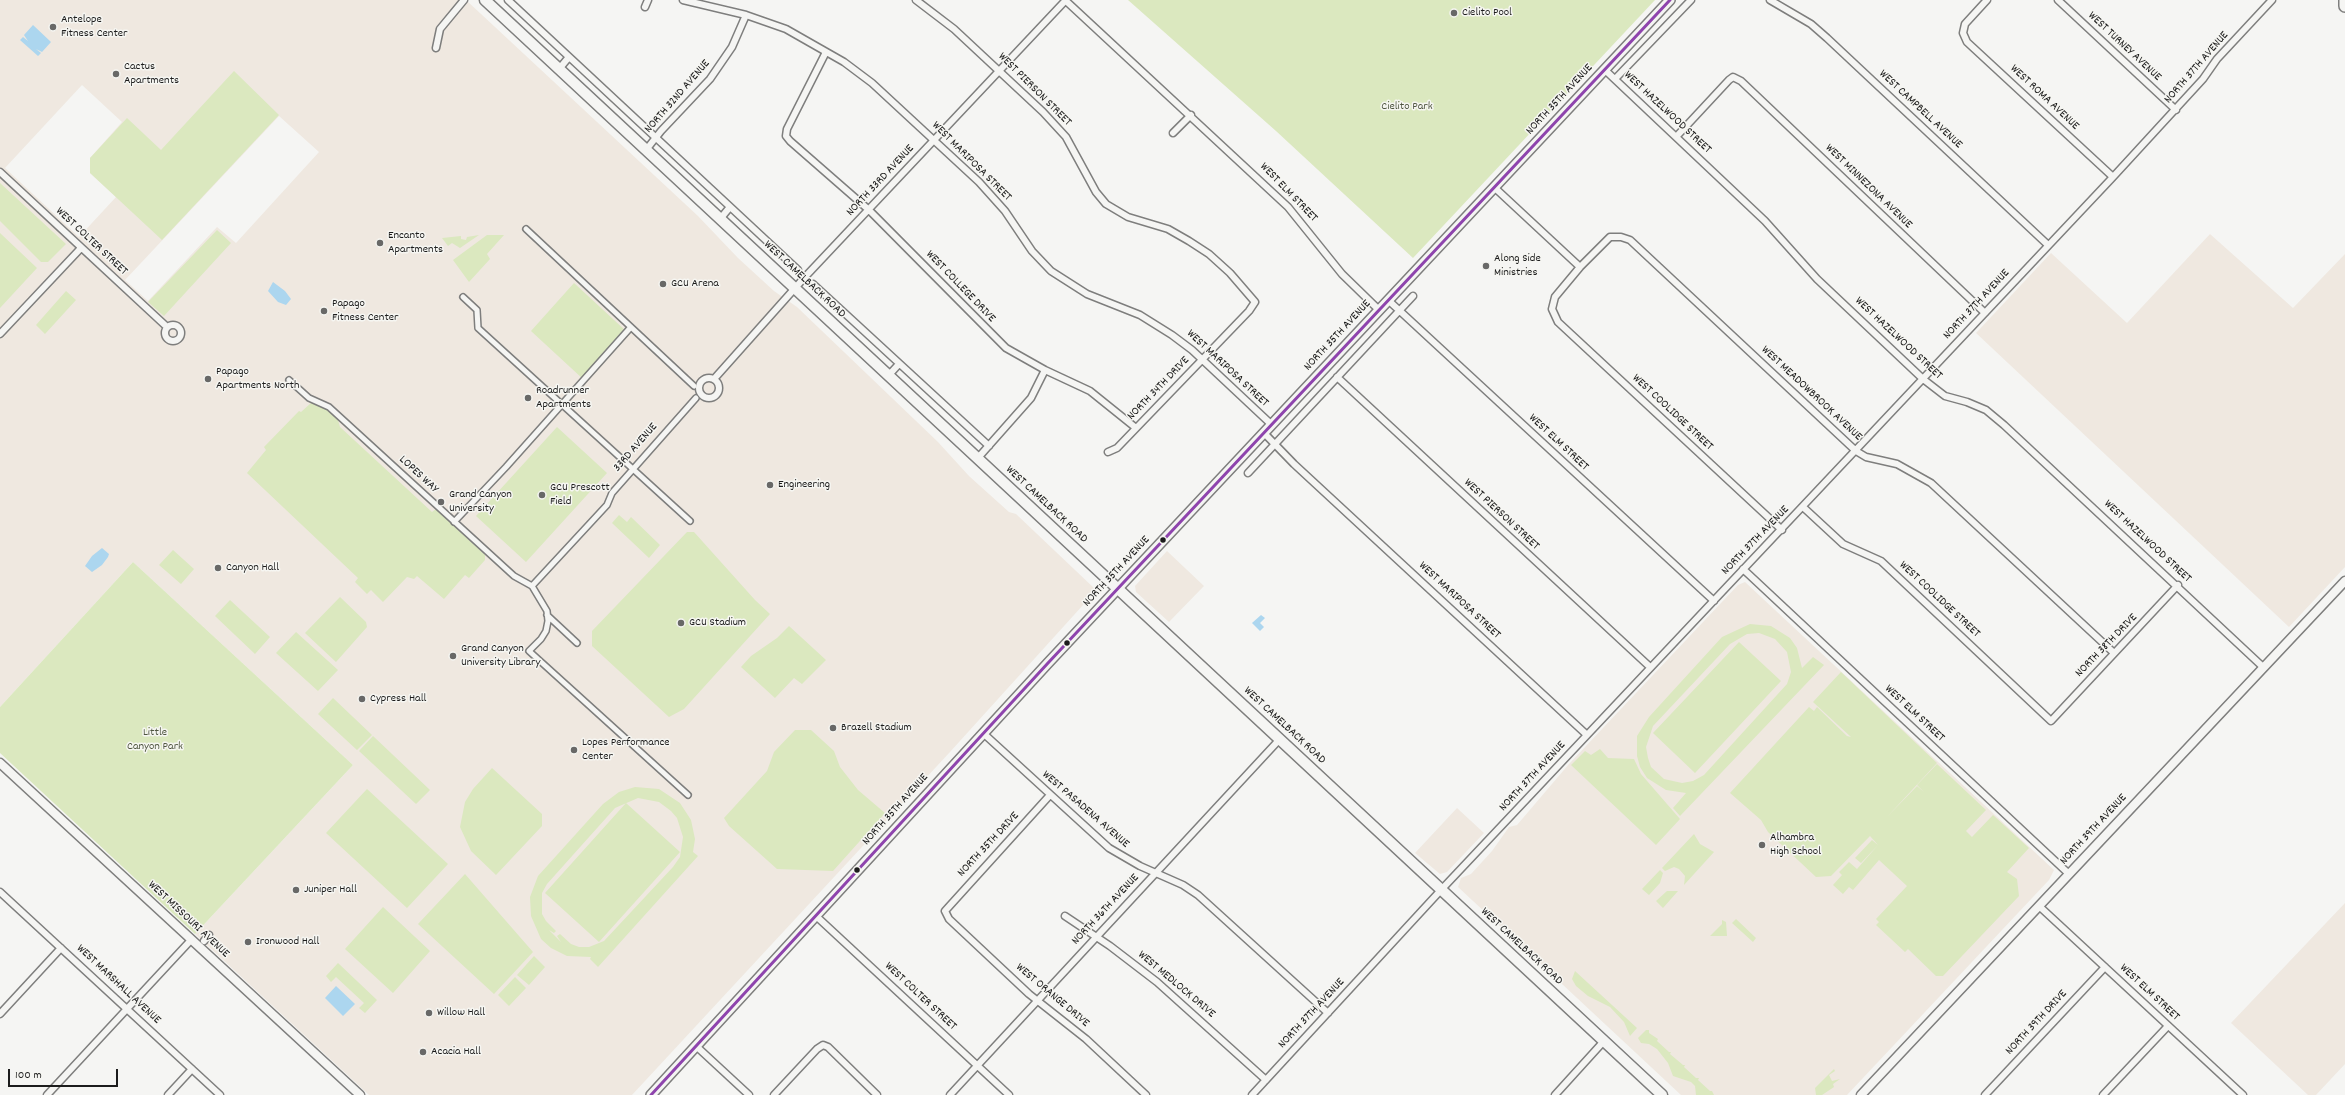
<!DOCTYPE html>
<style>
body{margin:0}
#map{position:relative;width:2345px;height:1095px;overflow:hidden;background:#f5f5f3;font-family:Dekko,sans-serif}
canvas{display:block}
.scale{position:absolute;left:8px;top:1069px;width:110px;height:18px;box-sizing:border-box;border:2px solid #1c1c1c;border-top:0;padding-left:5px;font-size:12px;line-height:14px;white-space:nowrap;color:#1c1c1c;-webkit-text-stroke:3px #f6f6f2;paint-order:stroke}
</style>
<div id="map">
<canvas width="2345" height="1095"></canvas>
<div class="scale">100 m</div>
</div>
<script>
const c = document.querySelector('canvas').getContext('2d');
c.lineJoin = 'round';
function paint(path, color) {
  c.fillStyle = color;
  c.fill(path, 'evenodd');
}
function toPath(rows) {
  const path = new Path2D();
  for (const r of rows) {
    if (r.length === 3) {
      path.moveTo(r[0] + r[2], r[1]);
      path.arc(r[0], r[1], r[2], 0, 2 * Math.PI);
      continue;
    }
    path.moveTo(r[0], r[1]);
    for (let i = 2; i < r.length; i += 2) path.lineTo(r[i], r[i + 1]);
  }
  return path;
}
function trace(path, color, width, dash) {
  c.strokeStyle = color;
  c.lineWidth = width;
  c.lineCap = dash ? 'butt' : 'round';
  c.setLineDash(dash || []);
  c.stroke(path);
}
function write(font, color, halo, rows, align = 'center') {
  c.font = font + ' Dekko,sans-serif';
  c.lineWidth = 3;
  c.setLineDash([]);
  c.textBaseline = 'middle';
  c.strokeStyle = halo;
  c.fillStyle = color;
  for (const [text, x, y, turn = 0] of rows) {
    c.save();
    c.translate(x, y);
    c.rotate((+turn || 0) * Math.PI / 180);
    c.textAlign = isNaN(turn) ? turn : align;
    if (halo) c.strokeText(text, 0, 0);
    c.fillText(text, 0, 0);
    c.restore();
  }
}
paint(toPath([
 [0,0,466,0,698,216,738,258,774,291,797,307,938,442,969,476,1009,512,1016,514,1094,588,1093,594,950,752,632,1095,369,1095,195,934,353,765,133,562,0,707],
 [82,85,122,122,90,158,90,173,116,197,79,237,5,168],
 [279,116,319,152,236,243,217,227,148,301,125,280],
 [2210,234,2293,308,2345,254,2345,567,2289,627,1976,333,2051,253,2127,323],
 [1167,551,1204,586,1169,622,1136,592,1135,586],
 [1745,582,2054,870,2049,880,1847,1095,1681,1095,1458,887,1461,878,1471,874,1492,851,1509,827,1517,825,1569,764,1738,585],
 [1457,808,1484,833,1447,872,1440,874,1415,853],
 [2345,903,2345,1064,2316,1095,2308,1095,2231,1023]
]), '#efe8e0');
paint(toPath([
 [1128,0,1655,0,1413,258,1276,131],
 [234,71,279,115,162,240,90,173,90,158,127,118,161,150],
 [0,183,66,244,48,262,41,262,0,221],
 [217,230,231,243,164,316,148,302],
 [0,233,37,268,0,308],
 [479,235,460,248,452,243,448,246,442,238,461,236,461,239,466,240,467,237],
 [487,235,504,235,487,254,490,259,469,282,453,260],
 [574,283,627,332,583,379,531,331],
 [66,291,76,300,45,334,36,325],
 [311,403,327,408,338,420,340,427,432,512,436,509,485,555,485,560,469,578,465,575,444,599,417,576,414,579,407,577,383,602,371,590,367,594,355,582,358,578,247,473,266,450,264,447,299,411,301,412],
 [557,427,607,473,526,562,476,516],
 [619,515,627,522,631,517,660,545,649,558,612,523],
 [687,532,694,532,755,600,770,614,684,709,669,717,592,646,592,631],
 [173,550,194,569,181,584,159,565],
 [133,562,353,765,195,934,0,753,0,707],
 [340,597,366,622,367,627,336,662,305,633],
 [230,600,270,637,255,654,215,616],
 [1750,624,1771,626,1790,638,1797,648,1802,668,1813,657,1824,665,1680,816,1673,808,1686,793,1666,790,1647,778,1640,767,1637,756,1637,736,1649,717,1722,637],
 [1759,633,1775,639,1787,652,1791,672,1787,684,1704,775,1693,781,1682,783,1664,779,1651,767,1648,758,1646,747,1653,726,1730,644,1747,634],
 [789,626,826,660,802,684,794,678,775,698,741,667,751,656,777,638],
 [296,632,338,670,318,691,276,653],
 [1739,642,1781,681,1695,773,1653,733],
 [1841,672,1937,763,1887,817,1917,786,1924,792,1917,785,1937,764,1986,810,1966,831,1972,837,1993,815,2029,848,2007,872,2017,879,2019,896,1943,976,1936,976,1908,949,1905,952,1876,925,1879,922,1876,919,1907,886,1879,860,1853,890,1849,887,1843,894,1833,885,1842,875,1839,872,1849,862,1857,869,1878,845,1870,836,1831,876,1816,877,1768,832,1761,820,1730,793,1809,707,1814,711,1817,707,1847,736,1851,737,1813,702],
 [333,698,372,735,357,750,318,714],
 [795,730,811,730,834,751,840,767,858,790,885,813,833,871,777,869,729,826,724,818,767,771,774,752],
 [373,736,430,790,416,804,359,751],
 [1600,749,1608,758,1634,759,1641,774,1680,819,1656,845,1571,765,1585,751,1591,755],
 [492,768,542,814,542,826,496,875,471,851,460,827,465,802,473,789],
 [635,787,659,789,680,803,691,820,695,839,693,852,698,856,598,967,590,959,591,957,567,956,551,948,541,939,531,916,530,897,538,876,603,804,619,792],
 [638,798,659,802,671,811,677,818,683,837,680,857,673,867,604,941,589,947,579,947,571,944,560,934,557,936,561,942,549,930,554,933,556,931,546,921,542,914,542,893,547,884,615,808],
 [367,789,448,864,407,908,326,833],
 [626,803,680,852,599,942,545,893],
 [1694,834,1700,844,1714,852,1684,885,1685,876,1679,869,1674,867,1665,871,1662,868],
 [1872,840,1878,845,1861,863,1855,858],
 [1660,870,1663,873,1660,883,1649,895,1642,889],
 [465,874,533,952,494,994,418,924],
 [1667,891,1678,891,1663,908,1656,901],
 [383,907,430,951,393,993,345,949],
 [1736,919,1756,938,1753,942,1732,923],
 [1722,920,1726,922,1727,936,1710,936,1722,924],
 [534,956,545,967,529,985,517,975],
 [338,963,377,1000,365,1013,359,1008,364,1003,336,977,331,982,326,976],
 [1575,971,1637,1028,1630,1036,1624,1022,1610,1007,1588,996,1576,986,1572,979],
 [515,977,526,988,509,1006,498,995],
 [1646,1030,1649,1030,1649,1033,1658,1039,1657,1041,1669,1052,1671,1052,1670,1054,1683,1065,1685,1065,1684,1067,1696,1078,1699,1078,1698,1080,1710,1091,1712,1091,1714,1095,1696,1095,1695,1086,1691,1082,1673,1076,1668,1063,1657,1049,1649,1044,1641,1043,1638,1038],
 [1834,1069,1835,1071,1829,1075,1832,1081,1840,1079,1833,1084,1834,1087,1822,1095,1816,1095,1815,1088]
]), '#dbe8bf');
paint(toPath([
 [33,25,51,42,42,52,36,49,41,53,38,56,20,40,23,37,28,41,24,35],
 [273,282,285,291,291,299,286,305,278,302,268,291],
 [102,548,109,554,108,557,102,565,92,572,85,566,92,556],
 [1261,615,1265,618,1260,623,1264,627,1260,631,1252,623],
 [336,986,355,1004,343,1016,325,998]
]), '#acd6ef');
const pedestrian = toPath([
 [526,229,694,386],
 [463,297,477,310,478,328,690,521],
 [289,380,309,398,329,407,514,576,532,586,547,611,548,621,546,631,541,639,529,651,688,795],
 [454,522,506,467,631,327],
 [532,586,607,505,612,493,696,398],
 [547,615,577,643]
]);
const minor = toPath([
 [508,0,798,270],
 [683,0,746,15,786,29,844,62,872,83,979,182,1005,211,1032,251,1051,271,1087,294,1140,315,1172,335,1192,350,1272,425],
 [916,0,954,29,1043,112,1066,137,1096,192,1106,204,1128,217,1168,229,1189,241,1209,254,1230,273,1255,302,1249,311,1117,448,1108,452],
 [1065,0,1288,207,1342,274,1379,310],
 [1770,0,1811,24,1827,38,2048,245],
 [1987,0,1965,24,1963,33,1967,42,2113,177],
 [2058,0,2176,110],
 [645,7,648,0],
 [436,48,440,29,464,0],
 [826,52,787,129,786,136,790,141,869,210,1006,348,1045,370,1090,391,1136,428],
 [559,69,569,57],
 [1605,70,1765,221,1817,279,1923,379,1945,396,1967,402,1986,410,2004,425,2263,667],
 [1615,79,1691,0],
 [1173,133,1191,115],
 [1676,137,1729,80,1733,77,1741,81,1985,313],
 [646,150,661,131,710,79,732,47,746,15],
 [0,172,167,327],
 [1495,188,1580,267],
 [720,219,730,207],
 [813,284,989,446],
 [1388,300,1714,601],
 [173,333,8],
 [0,334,81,248],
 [888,376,899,364],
 [1337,377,1650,667],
 [709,388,10],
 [714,379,804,278,1066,0],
 [1264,433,1294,464,1587,735],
 [977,459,1031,398,1045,370],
 [1248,473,1413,296],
 [1803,507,1843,544,1881,561,2051,721,2178,585],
 [1782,530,1558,322,1552,309,1555,297,1580,267,1610,237,1621,237,1630,240,1856,451,1866,457,1897,464,1931,483,2114,653],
 [1743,569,2069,874],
 [983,733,1109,848,1140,866,1183,885,1198,895,1328,1013],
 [1050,795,945,911,949,919,1029,994,1086,1039,1146,1095],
 [0,892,220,1095],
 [2039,906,2243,1095],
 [816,916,1009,1095],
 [1065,916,1110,946,1157,982,1266,1080],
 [204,941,209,935],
 [0,1014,61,948],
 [696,1046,749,1095],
 [47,1095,191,940],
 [168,1095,192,1069],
 [774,1095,817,1049,823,1045,828,1047,877,1095],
 [950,1095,1279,740],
 [1252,1095,1441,890,2113,177,2203,79,2217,59,2272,0],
 [1555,1095,1604,1041],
 [1985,1095,2105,967],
 [2103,1095,2168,1026]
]);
const tertiary = toPath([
 [0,763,360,1095],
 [1861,1095,2345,581]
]);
const secondary = toPath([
 [651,1095,1048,663,1670,0]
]);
const primary = toPath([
 [485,0,1662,1095]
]);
const trunk = toPath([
 [2345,0,2345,6]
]);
trace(pedestrian, '#7e7e7d', 8);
trace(minor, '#7e7e7d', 9);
trace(tertiary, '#7e7e7d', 11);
trace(secondary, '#7e7e7d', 12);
trace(primary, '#7e7e7d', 13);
trace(trunk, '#7e7e7d', 14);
trace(pedestrian, '#f5f5f3', 5);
trace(minor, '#f5f5f3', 6);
trace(tertiary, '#f5f5f3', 8);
trace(secondary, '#f5f5f3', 9);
trace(primary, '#f5f5f3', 10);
trace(trunk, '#f5f5f3', 11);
trace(toPath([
 [651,1095,1048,663,1670,0]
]), '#8e44ad', 3);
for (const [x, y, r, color] of [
 [1454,13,4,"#686867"],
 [53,27,4,"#686867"],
 [116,74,4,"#686867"],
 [380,243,4,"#686867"],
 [1486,266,4,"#686867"],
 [663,284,4,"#686867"],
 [324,311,4,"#686867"],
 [208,379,4,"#686867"],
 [528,398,4,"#686867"],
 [770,485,4,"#686867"],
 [542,495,4,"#686867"],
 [441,502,4,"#686867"],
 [1163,540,3.5,"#1c1c1c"],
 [218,568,4,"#686867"],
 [681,623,4,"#686867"],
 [1067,643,3.5,"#1c1c1c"],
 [453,656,4,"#686867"],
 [362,699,4,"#686867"],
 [833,728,4,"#686867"],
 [574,750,4,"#686867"],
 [1762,845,4,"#686867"],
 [857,870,3.5,"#1c1c1c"],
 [296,890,4,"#686867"],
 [248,942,4,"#686867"],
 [429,1013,4,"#686867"],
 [423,1052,4,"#686867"]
]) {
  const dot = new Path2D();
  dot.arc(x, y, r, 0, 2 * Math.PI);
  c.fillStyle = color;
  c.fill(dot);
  trace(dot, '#f6f6f2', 1.5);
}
write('12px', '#1c1c1c', '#f6f6f2', [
 ["Cielito Pool",1462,13],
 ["Antelope",61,20],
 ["Fitness Center",61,34],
 ["Cactus",124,67],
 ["Apartments",124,81],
 ["Encanto",388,236],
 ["Apartments",388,250],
 ["Along Side",1494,259],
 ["Ministries",1494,273],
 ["GCU Arena",671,284],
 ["Papago",332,304],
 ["Fitness Center",332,318],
 ["Papago",216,372],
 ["Apartments North",216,386],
 ["Roadrunner",536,391],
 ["Apartments",536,405],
 ["Engineering",778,485],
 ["GCU Prescott",550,488],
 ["Field",550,502],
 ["Grand Canyon",449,495],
 ["University",449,509],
 ["Canyon Hall",226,568],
 ["GCU Stadium",689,623],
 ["Grand Canyon",461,649],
 ["University Library",461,663],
 ["Cypress Hall",370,699],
 ["Brazell Stadium",841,728],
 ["Lopes Performance",582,743],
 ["Center",582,757],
 ["Alhambra",1770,838],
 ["High School",1770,852],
 ["Juniper Hall",304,890],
 ["Ironwood Hall",256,942],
 ["Willow Hall",437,1013],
 ["Acacia Hall",431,1052]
], 'left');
write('12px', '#1c1c1c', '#f6f6f2', [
 ["WEST TURNEY AVENUE",2124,47,43],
 ["NORTH 37TH AVENUE",2197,68,-49],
 ["WEST PIERSON STREET",1034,90,45],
 ["NORTH 32ND AVENUE",678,97,-49],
 ["WEST ROMA AVENUE",2044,98,43],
 ["NORTH 35TH AVENUE",1560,100,-47],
 ["WEST CAMPBELL AVENUE",1920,110,43],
 ["WEST HAZELWOOD STREET",1667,113,43],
 ["WEST MARIPOSA STREET",971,162,45],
 ["NORTH 33RD AVENUE",881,181,-47],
 ["WEST MINNEZONA AVENUE",1868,187,44],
 ["WEST ELM STREET",1288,193,46],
 ["WEST COLTER STREET",91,242,43],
 ["WEST CAMELBACK ROAD",804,280,43],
 ["WEST COLLEGE DRIVE",960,287,46],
 ["NORTH 37TH AVENUE",1977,305,-47],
 ["NORTH 35TH AVENUE",1338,336,-47],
 ["WEST HAZELWOOD STREET",1898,339,43],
 ["WEST MARIPOSA STREET",1227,369,43],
 ["NORTH 34TH DRIVE",1159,389,-46],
 ["WEST MEADOWBROOK AVENUE",1811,394,43],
 ["WEST COOLIDGE STREET",1672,413,43],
 ["WEST ELM STREET",1558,443,43],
 ["33RD AVENUE",636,448,-49],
 ["LOPES WAY",418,475,43],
 ["WEST CAMELBACK ROAD",1046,505,43],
 ["WEST PIERSON STREET",1501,515,43],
 ["NORTH 37TH AVENUE",1756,541,-46],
 ["WEST HAZELWOOD STREET",2147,542,43],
 ["NORTH 35TH AVENUE",1117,572,-47],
 ["WEST COOLIDGE STREET",1939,600,43],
 ["WEST MARIPOSA STREET",1459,601,43],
 ["NORTH 38TH DRIVE",2107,646,-46],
 ["WEST ELM STREET",1914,714,43],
 ["WEST CAMELBACK ROAD",1284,726,43],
 ["NORTH 37TH AVENUE",1533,777,-47],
 ["NORTH 35TH AVENUE",896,810,-48],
 ["WEST PASADENA AVENUE",1085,810,41],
 ["NORTH 39TH AVENUE",2094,830,-47],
 ["NORTH 35TH DRIVE",989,845,-47],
 ["NORTH 36TH AVENUE",1106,910,-47],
 ["WEST MISSOURI AVENUE",188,920,43],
 ["WEST CAMELBACK ROAD",1521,947,43],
 ["WEST MARSHALL AVENUE",118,985,43],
 ["WEST MEDLOCK DRIVE",1176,985,40],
 ["WEST ELM STREET",2149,993,43],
 ["WEST ORANGE DRIVE",1052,996,40],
 ["WEST COLTER STREET",920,997,43],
 ["NORTH 37TH AVENUE",1312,1014,-47],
 ["NORTH 39TH DRIVE",2037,1023,-47]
]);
write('12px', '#4f5640', '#f6f6f2', [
 ["Cielito Park",1407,107],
 ["Little",155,733],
 ["Canyon Park",155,747]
]);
</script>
